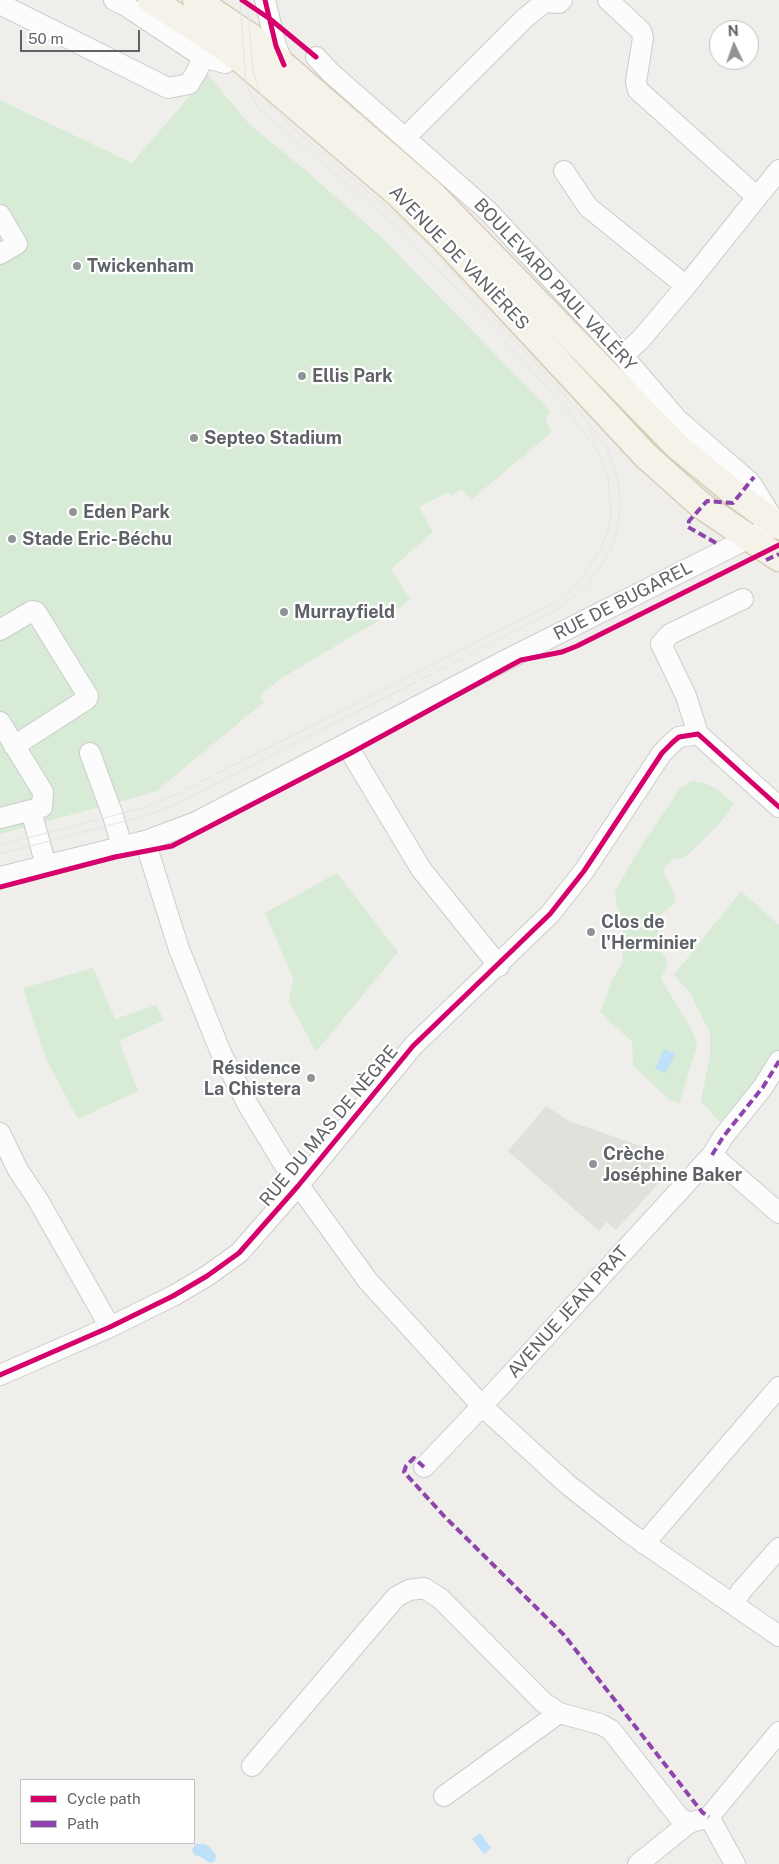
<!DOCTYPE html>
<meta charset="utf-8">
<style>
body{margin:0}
#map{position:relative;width:779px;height:1864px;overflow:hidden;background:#efeeea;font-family:"Public Sans",sans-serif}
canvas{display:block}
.legend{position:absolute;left:20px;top:1779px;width:175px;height:65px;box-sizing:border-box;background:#fff;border:1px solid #bfc1c3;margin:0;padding:6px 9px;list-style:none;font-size:15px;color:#5f6368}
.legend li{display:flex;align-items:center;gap:10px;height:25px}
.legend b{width:25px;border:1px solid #bfc1c3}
.north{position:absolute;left:709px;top:20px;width:50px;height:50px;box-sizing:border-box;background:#fff;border:1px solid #bfc1c3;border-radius:50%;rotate:357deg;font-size:14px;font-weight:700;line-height:20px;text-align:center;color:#5f6368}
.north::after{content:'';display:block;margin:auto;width:18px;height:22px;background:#919496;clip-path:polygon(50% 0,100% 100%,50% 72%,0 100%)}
.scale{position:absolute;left:20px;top:30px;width:120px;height:22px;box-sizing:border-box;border:2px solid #5f6368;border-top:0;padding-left:6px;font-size:15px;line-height:18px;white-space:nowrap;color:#5f6368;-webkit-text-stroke:4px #fff;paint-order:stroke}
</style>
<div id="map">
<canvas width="779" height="1864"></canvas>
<ul class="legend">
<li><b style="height:6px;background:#d6006c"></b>Cycle path</li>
<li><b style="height:6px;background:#8e44ad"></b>Path</li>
</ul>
<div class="north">N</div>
<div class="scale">50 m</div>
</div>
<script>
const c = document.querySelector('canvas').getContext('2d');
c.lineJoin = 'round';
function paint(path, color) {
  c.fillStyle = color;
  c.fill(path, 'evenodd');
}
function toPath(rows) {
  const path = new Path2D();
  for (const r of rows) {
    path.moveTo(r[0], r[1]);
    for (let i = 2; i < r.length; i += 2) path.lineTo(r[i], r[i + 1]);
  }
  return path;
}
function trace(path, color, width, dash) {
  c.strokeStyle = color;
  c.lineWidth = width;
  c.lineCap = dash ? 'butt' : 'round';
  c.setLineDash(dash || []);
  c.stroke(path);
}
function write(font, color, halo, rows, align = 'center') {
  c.font = font + ' "Public Sans",sans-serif';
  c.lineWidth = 4.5;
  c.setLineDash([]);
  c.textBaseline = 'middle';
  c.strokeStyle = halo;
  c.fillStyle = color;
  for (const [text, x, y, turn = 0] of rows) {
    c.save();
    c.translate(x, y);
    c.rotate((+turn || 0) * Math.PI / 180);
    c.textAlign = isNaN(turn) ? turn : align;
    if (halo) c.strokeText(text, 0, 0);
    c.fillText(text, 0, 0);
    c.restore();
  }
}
paint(toPath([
 [546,1106,569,1121,669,1156,652,1174,661,1181,616,1230,607,1222,599,1231,508,1151]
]), '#e2e0da');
paint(toPath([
 [208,75,250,125,303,168,381,237,498,357,550,411,545,421,552,432,472,499,468,495,467,496,462,489,451,496,449,492,419,507,433,532,391,569,410,599,401,607,282,678,260,695,264,702,155,792,0,834,0,100,132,163],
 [692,781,701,782,717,789,734,804,720,823,692,851,683,858,672,859,663,870,676,898,674,904,659,916,658,945,668,963,661,979,693,1032,697,1045,679,1104,668,1099,633,1065,632,1042,600,1012,613,978,623,962,622,936,624,926,616,904,615,891,640,848,681,787],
 [337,873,398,952,316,1052,289,1001,293,978,265,913],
 [741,891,779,925,779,1052,720,1122,701,1101,710,1055,710,1033,690,993,674,975],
 [93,968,115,1019,156,1005,164,1020,119,1041,138,1091,78,1119,46,1059,23,988]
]), '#d8ebd6');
paint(toPath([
 [664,1049,675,1054,666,1073,655,1069],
 [480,1833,491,1848,484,1854,472,1839],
 [196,1844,205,1844,210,1847,216,1855,215,1861,210,1863,201,1857,194,1855,192,1849]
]), '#bfe0f9');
const minor = toPath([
 [114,0,126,6,203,57,225,63,232,53],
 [265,0,276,46,284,65],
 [608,0,641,31,643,38,636,82,638,90,757,197],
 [545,2,559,3,562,0],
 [0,4,168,88,189,84,197,71,203,57],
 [316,57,331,73,488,211,623,356,677,419,750,482,773,519],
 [405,138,525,18,545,2],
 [564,171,588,207,686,286],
 [0,215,17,244,0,254],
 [623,356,641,339,686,286,779,170],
 [0,630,32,611,36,612,88,696,87,699,14,746],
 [0,722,43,792,42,807,32,810],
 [698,734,686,696,661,644,670,634,743,599],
 [698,734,779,807],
 [346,744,421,869,499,966],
 [90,753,113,816,122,846],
 [0,818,32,810,33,818,46,866],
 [145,841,179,949,221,1053,248,1105,287,1169,368,1281,482,1406,567,1484,628,1532,779,1636],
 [0,877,145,841,196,822,504,661,779,523],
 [0,1133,18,1170,38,1200,110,1327],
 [712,1155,779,1213],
 [0,1375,110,1327,173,1296,207,1276,239,1253,298,1186,413,1046,550,914,584,871,662,753,673,742,679,737,698,734],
 [424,1467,482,1406,712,1155,723,1137,763,1087,779,1061],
 [644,1544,779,1387],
 [733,1604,742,1590,779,1548],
 [252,1766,396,1597,409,1590,424,1588,441,1599,543,1702,559,1713,600,1724,611,1730,679,1817,689,1823,709,1817],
 [444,1796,559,1713],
 [709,1817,779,1732],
 [709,1817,735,1864],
 [638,1864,689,1823]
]);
const major = toPath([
 [151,0,216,42,244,62,396,192,444,239,646,456,702,506,779,558],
 [196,0,251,37,430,192,678,447,739,497,779,526]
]);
trace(minor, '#cbcccc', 22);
trace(major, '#d7ceb8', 29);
trace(minor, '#fdfcfc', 20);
trace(major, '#f4f2e9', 26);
trace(toPath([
 [0,845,146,807,175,795,552,604,579,581,600,550,607,533,611,514,608,477,597,450,570,414,492,326,397,227,259,109,246,85,240,0],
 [0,854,148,815,176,804,557,610,586,586,606,559,614,541,619,520,620,500,618,482,607,448,580,412,424,241,401,219,294,129,260,94,253,71,247,0]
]), '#e4e4e4', 1);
trace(toPath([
 [716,543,688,527,689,521,707,501,733,503,754,477],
 [766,560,779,554],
 [712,1155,723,1137,763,1087,779,1061],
 [424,1467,414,1458,406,1466,404,1472,444,1516,564,1635,702,1812,709,1817]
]), '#8e44ad', 4, [8, 4]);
trace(toPath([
 [242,0,270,19,316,57],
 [265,0,276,46,284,65],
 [0,887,115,857,172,846,351,753,508,667,521,660,562,652,577,646,779,545],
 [0,1375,110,1327,173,1296,207,1276,239,1253,298,1186,413,1046,550,914,584,871,662,753,673,742,679,737,698,734,779,807]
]), '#d6006c', 5);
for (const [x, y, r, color] of [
 [77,266,5,"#919496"],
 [302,376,5,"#919496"],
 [194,438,5,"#919496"],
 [73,512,5,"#919496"],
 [12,539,5,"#919496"],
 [284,612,5,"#919496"],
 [591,932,5,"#919496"],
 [311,1078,5,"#919496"],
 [593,1164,5,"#919496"]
]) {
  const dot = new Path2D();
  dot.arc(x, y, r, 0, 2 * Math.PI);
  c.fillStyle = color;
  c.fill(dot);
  trace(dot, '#fff', 2);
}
write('18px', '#5f6368', '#fff', [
 ["AVENUE DE VANIÈRES",459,258,46],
 ["BOULEVARD PAUL VALÉRY",555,285,47],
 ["RUE DE BUGAREL",623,601,-27],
 ["RUE DU MAS DE NÈGRE",329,1126,-50],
 ["AVENUE JEAN PRAT",568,1312,-48]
]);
write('bold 18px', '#5f6368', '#fff', [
 ["Twickenham",87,266],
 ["Ellis Park",312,376],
 ["Septeo Stadium",204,438],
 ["Eden Park",83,512],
 ["Stade Eric-Béchu",22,539],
 ["Murrayfield",294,612],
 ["Clos de",601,922],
 ["l'Herminier",601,943],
 ["Résidence",301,1068,"right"],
 ["La Chistera",301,1089,"right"],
 ["Crèche",603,1154],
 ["Joséphine Baker",603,1175]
], 'left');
</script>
